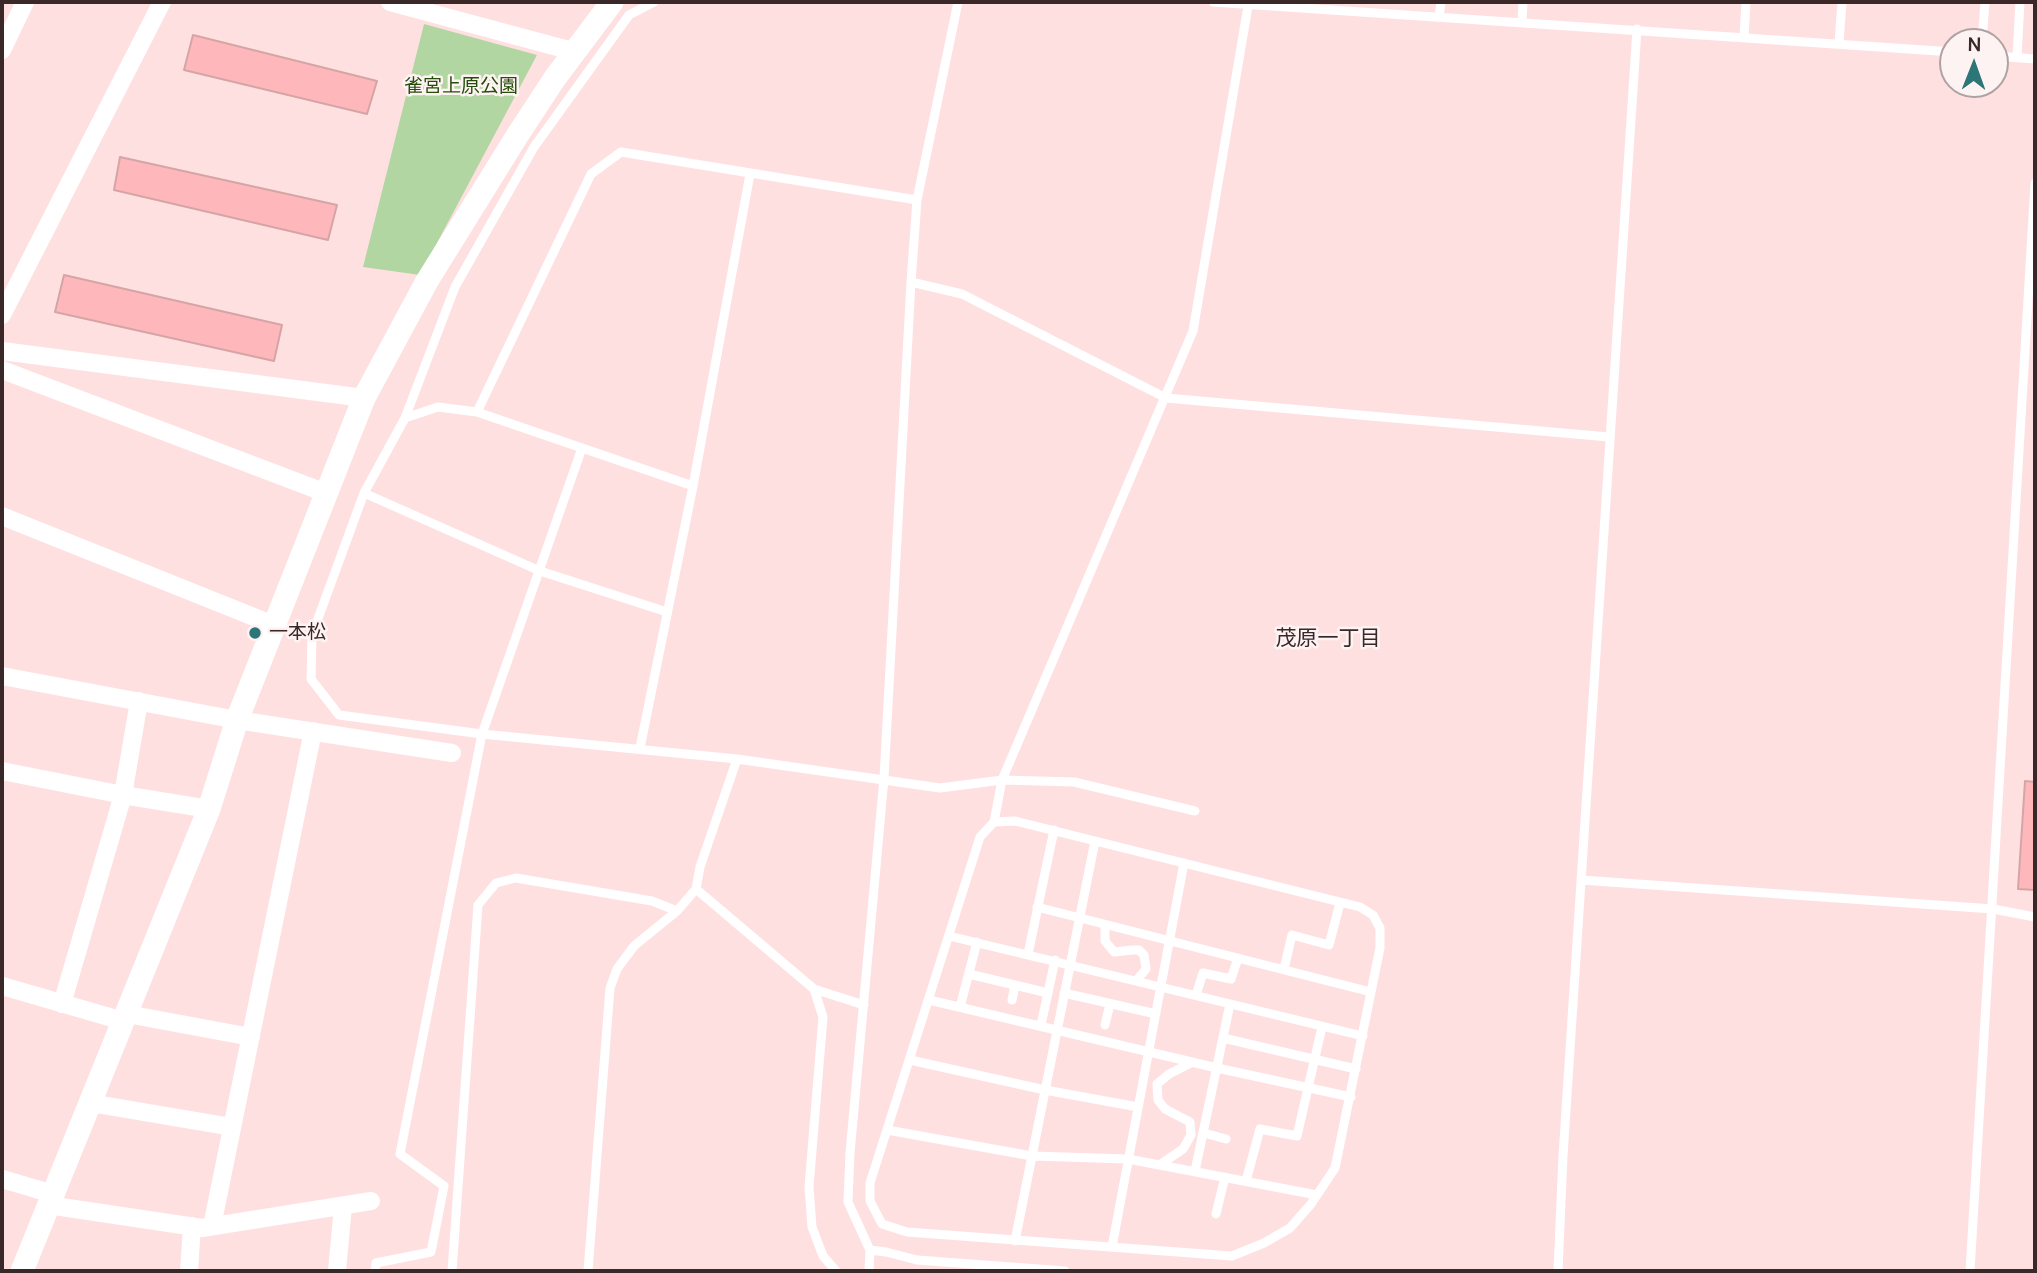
<!DOCTYPE html>
<meta charset="utf-8">
<style>
body{margin:0}
#map{position:relative;width:2037px;height:1273px;overflow:hidden;background:#ffe0e1;font-family:Manrope,sans-serif}
canvas{display:block}
.frame{position:absolute;inset:0;border:4px solid #3a2728;pointer-events:none}
.north{position:absolute;left:1939px;top:28px;width:70px;height:70px;box-sizing:border-box;background:#fef3f3;border:2px solid #b0a1a2;border-radius:50%;rotate:1deg;font-size:19px;font-weight:700;line-height:28px;text-align:center;color:#3a2728}
.north::after{content:'';display:block;margin:auto;width:24px;height:32px;background:#2c7677;clip-path:polygon(50% 0,100% 100%,50% 72%,0 100%)}
</style>
<div id="map">
<canvas width="2037" height="1273"></canvas>
<div class="frame"></div>
<div class="north">N</div>
</div>
<script>
const c = document.querySelector('canvas').getContext('2d');
c.lineJoin = 'round';
function paint(path, color) {
  c.fillStyle = color;
  c.fill(path, 'evenodd');
}
function toPath(rows) {
  const path = new Path2D();
  for (const r of rows) {
    path.moveTo(r[0], r[1]);
    for (let i = 2; i < r.length; i += 2) path.lineTo(r[i], r[i + 1]);
  }
  return path;
}
function trace(path, color, width, dash) {
  c.strokeStyle = color;
  c.lineWidth = width;
  c.lineCap = dash ? 'butt' : 'round';
  c.setLineDash(dash || []);
  c.stroke(path);
}
function write(font, color, halo, rows, align = 'center') {
  c.font = font + ' Manrope,"Noto Sans JP",sans-serif';
  c.lineWidth = 5;
  c.setLineDash([]);
  c.textBaseline = 'middle';
  c.strokeStyle = halo;
  c.fillStyle = color;
  for (const [text, x, y, turn = 0] of rows) {
    c.save();
    c.translate(x, y);
    c.rotate((+turn || 0) * Math.PI / 180);
    c.textAlign = isNaN(turn) ? turn : align;
    if (halo) c.strokeText(text, 0, 0);
    c.fillText(text, 0, 0);
    c.restore();
  }
}
paint(toPath([
 [424,24,537,55,420,275,363,267]
]), '#b2d6a2');
const building = toPath([
 [193,35,377,81,367,114,184,70,193,35],
 [120,157,337,205,328,240,114,190,120,157],
 [64,275,282,325,274,361,55,312,64,275],
 [2025,781,2035,782,2035,890,2018,889,2025,781]
]);
paint(building, '#feb8bb');
trace(building, '#d5a5a6', 2);
trace(toPath([
 [1213,2,1953,52],
 [1439,17,1441,2],
 [1522,22,1523,2],
 [1744,37,1746,2],
 [1982,42,1985,2],
 [1839,43,1842,2],
 [1995,56,2035,59],
 [2017,57,2020,2],
 [917,200,621,152,591,174,477,412,438,407,405,418,364,493,312,635,311,679,339,715,482,734,737,759,940,788,1002,780,1074,782,1195,811],
 [911,282,962,294,1166,398,1609,437],
 [477,412,693,486],
 [405,418,455,287,534,147,629,15,654,2],
 [364,493,540,571,667,612],
 [640,748,693,486,750,174],
 [1015,821,1360,907,1373,915,1380,928,1380,948,1335,1168,1311,1204,1290,1228,1264,1243,1232,1256,907,1232,882,1224,870,1201,870,1183,980,837,994,822,1015,821],
 [994,822,1002,780,1193,331,1248,6],
 [1581,880,1993,909,2035,917],
 [696,889,814,989,823,1017,809,1187,812,1227,823,1256,836,1271],
 [1037,907,1371,992],
 [1105,925,1105,941,1114,952,1133,950,1139,950,1144,955,1146,969,1137,980],
 [949,936,1363,1036],
 [1028,954,1054,830],
 [1284,969,1292,935,1329,945,1340,903],
 [969,974,1048,993],
 [814,989,864,1005],
 [1064,993,1156,1014],
 [1196,995,1203,973,1231,979,1238,958],
 [929,1000,1217,1068,1351,1097],
 [1012,1000,1015,985],
 [960,1007,977,942],
 [1041,1025,1055,960],
 [1105,1025,1110,1004],
 [1223,1038,1356,1069],
 [910,1060,1045,1090,1138,1107],
 [887,1130,1032,1156,1128,1159,1317,1195],
 [1204,1133,1226,1139],
 [1161,1164,1183,1149,1191,1135,1190,1122,1165,1109,1158,1100,1157,1084,1169,1074,1193,1062],
 [1195,1171,1230,1004],
 [1246,1181,1260,1129,1297,1136,1322,1027],
 [1216,1214,1225,1177],
 [1015,1241,1095,841],
 [1112,1247,1184,863],
 [870,1250,886,1252,917,1260,1065,1271],
 [375,1271,376,1263,431,1252,444,1186,400,1154,482,734,582,448],
 [452,1271,478,905,496,883,516,878,652,901,677,911],
 [588,1271,610,988,617,969,634,946,677,911,696,889,700,867,737,759],
 [869,1271,870,1250,848,1202,850,1153,884,778,911,282,917,200,958,2],
 [1558,1271,1563,1156,1637,29],
 [1970,1271,2035,183]
]), '#fff', 9);
trace(toPath([
 [390,2,576,52],
 [2,50,25,2],
 [2,315,162,2],
 [2,351,364,398],
 [2,370,326,493],
 [2,516,274,625],
 [2,676,237,720,452,753],
 [2,771,123,795,209,809],
 [2,986,123,1021],
 [62,1004,123,795,139,701],
 [127,1014,251,1037],
 [90,1103,232,1127],
 [2,1179,53,1194],
 [48,1205,202,1228,371,1201],
 [212,1226,313,731],
 [189,1271,192,1226],
 [337,1271,343,1206]
]), '#fff', 18);
trace(toPath([
 [22,1271,209,809,237,720,364,398,427,281,517,136,555,78,612,2]
]), '#fff', 23);
for (const [x, y, r, color] of [
 [255,633,7,"#2c7677"]
]) {
  const dot = new Path2D();
  dot.arc(x, y, r, 0, 2 * Math.PI);
  c.fillStyle = color;
  c.fill(dot);
  trace(dot, '#fef3f3', 2.5);
}
write('19px', '#244d09', '#fef3f3', [
 ["雀宮上原公園",461,87]
]);
write('19px', '#3a2728', '#fef3f3', [
 ["一本松",269,633]
], 'left');
write('21px', '#3a2728', '#fef3f3', [
 ["茂原一丁目",1328,639]
]);
</script>
